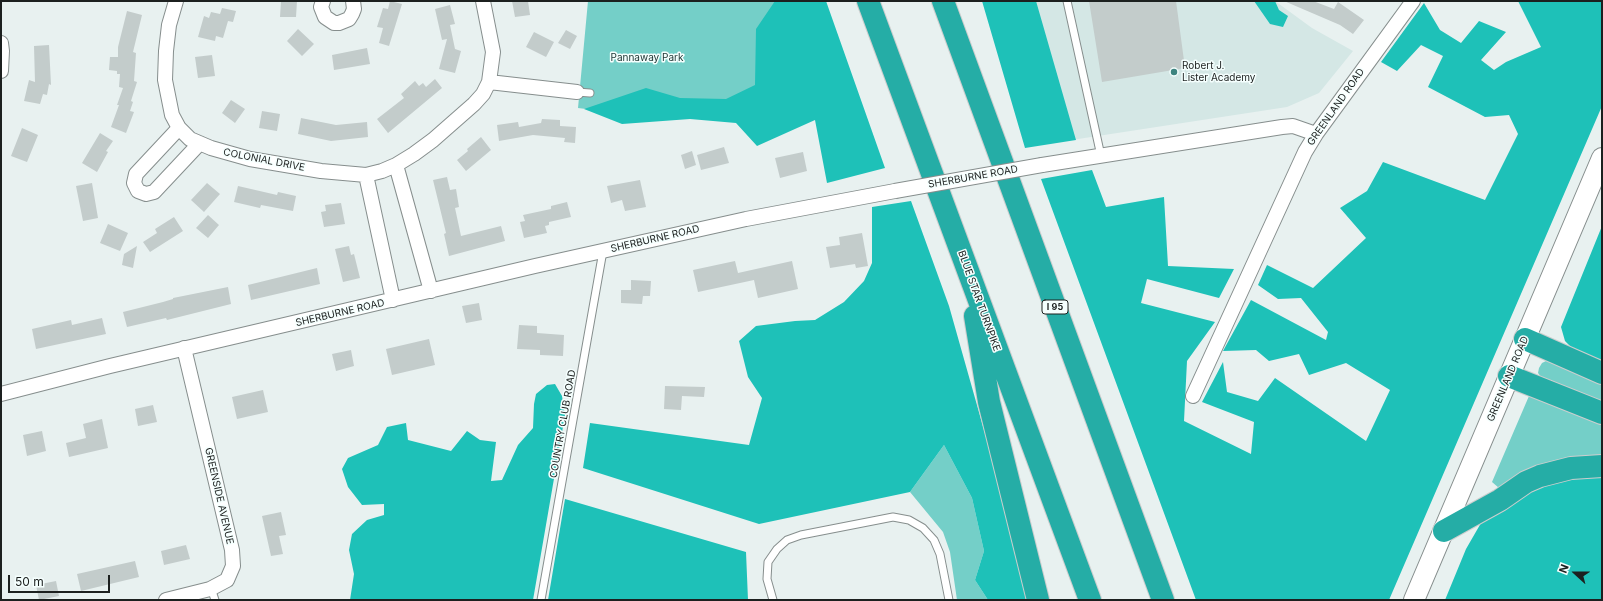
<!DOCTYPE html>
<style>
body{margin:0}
#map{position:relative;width:1603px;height:601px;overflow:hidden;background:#e8f1f0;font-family:Inter,sans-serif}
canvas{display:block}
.frame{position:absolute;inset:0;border:2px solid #1c201f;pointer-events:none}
.north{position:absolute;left:1555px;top:553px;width:40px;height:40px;-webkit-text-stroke:3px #f5fffe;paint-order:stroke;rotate:291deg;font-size:11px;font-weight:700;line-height:16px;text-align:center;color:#1c201f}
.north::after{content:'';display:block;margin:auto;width:14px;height:18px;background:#1c201f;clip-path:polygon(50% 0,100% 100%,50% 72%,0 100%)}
.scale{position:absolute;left:8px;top:575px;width:102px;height:18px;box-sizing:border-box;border:2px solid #1c201f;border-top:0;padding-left:5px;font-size:12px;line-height:14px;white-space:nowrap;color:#1c201f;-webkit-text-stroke:3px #f5fffe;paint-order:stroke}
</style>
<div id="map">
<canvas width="1603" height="601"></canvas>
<div class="frame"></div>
<div class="north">N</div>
<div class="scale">50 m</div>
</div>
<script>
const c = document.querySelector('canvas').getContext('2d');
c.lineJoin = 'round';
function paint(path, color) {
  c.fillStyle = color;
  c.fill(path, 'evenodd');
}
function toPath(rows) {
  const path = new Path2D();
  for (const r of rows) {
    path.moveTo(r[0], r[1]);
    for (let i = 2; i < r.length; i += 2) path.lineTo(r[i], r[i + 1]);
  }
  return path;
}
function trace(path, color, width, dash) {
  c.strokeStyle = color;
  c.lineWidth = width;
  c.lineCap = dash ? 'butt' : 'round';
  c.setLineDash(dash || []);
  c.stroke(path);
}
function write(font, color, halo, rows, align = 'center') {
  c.font = font + ' Inter,sans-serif';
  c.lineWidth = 3;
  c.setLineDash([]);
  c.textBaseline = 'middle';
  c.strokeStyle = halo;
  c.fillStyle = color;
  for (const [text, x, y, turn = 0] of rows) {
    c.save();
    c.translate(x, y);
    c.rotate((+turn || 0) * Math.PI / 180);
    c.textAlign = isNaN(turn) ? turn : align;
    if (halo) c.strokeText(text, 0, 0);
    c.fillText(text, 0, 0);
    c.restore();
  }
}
paint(toPath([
 [987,1,1275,1,1312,28,1353,51,1319,93,1287,107,1039,145]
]), '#d4e7e5');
paint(toPath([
 [588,1,778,1,803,96,650,117,578,108],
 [1546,361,1602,383,1602,406,1541,377,1538,373,1539,368,1542,363],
 [1529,396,1602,421,1602,460,1531,471,1512,478,1499,488,1492,482],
 [944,445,972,498,984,551,975,580,988,600,957,600,950,552,943,532,910,492]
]), '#74cfc8');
paint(toPath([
 [775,1,826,1,885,168,827,183,815,120,757,146,736,123,690,119,622,124,584,109,646,88,680,98,726,99,755,85,756,29],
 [982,1,1036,1,1076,140,1025,148],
 [1254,1,1275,1,1279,10,1288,16,1283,27,1270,24],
 [1518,1,1602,1,1602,106,1389,600,1196,600,1041,179,1092,170,1106,207,1164,197,1168,266,1234,269,1219,298,1147,279,1141,303,1215,322,1187,361,1184,421,1251,454,1254,422,1202,402,1223,362,1227,392,1258,401,1275,378,1366,441,1390,390,1346,363,1309,375,1299,354,1269,361,1256,350,1223,351,1251,300,1326,340,1328,332,1301,298,1278,299,1258,285,1267,265,1313,288,1366,238,1340,208,1367,191,1383,162,1485,200,1518,134,1509,115,1485,117,1428,87,1443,56,1421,45,1397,71,1381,62,1424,3,1440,30,1461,43,1479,21,1506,32,1481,60,1494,70,1506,62,1541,47],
 [911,201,949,306,1032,600,988,600,975,580,984,551,972,498,944,445,910,492,759,524,583,468,590,423,749,445,762,398,748,377,739,341,756,326,795,321,815,320,844,302,864,281,872,263,872,207],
 [1602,226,1602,363,1572,348,1565,341,1561,327],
 [555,384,562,396,565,415,533,600,350,600,354,574,349,550,352,534,367,520,384,515,384,504,362,505,348,487,342,469,348,458,378,445,387,427,406,423,408,440,451,451,467,431,480,440,496,442,491,481,502,480,518,445,533,428,534,404,536,394,547,385],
 [1602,473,1602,600,1445,600,1466,549,1481,523,1495,511,1533,486],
 [565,499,746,552,748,600,548,600]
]), '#1ec1b8');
paint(toPath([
 [281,1,297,1,296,17,280,17],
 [390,1,402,4,389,46,379,43,383,28,377,27,383,8,388,9],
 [512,1,528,1,530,15,515,17],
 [1089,1,1176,1,1185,68,1102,82],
 [1284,1,1313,1,1334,9,1338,2,1364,20,1353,34,1340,25],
 [450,5,455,24,450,25,455,49,461,51,455,73,439,69,447,39,442,40,435,9],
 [222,8,236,11,233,22,228,21,223,38,216,36,215,41,198,37,204,16,209,18,211,12,220,14],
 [127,11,142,15,133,52,136,53,134,81,137,82,131,101,133,102,130,111,134,112,126,133,111,127,119,105,117,105,123,88,119,87,120,74,117,74,117,71,109,70,110,57,118,57,118,47],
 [298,29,314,44,302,56,287,41],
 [566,30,577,36,570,49,558,43],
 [534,32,554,42,546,57,526,47],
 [49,45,51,85,49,84,47,95,43,94,40,104,24,101,29,80,35,82,34,46],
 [367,48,370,64,334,70,332,55],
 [212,55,215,76,198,78,195,57],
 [435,79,442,88,388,133,377,119,404,98,401,94,415,81,419,86,423,83,426,87],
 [231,100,245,109,235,123,222,113],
 [262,111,280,114,277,131,259,128],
 [301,118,336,125,367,122,368,137,331,141,298,134],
 [542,119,560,120,560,126,576,127,575,143,564,142,565,138,533,135,499,141,497,125,518,122,519,127,541,123],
 [22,128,38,135,27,162,11,156],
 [100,133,113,141,106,151,108,152,97,172,82,163],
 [481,137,491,150,466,171,457,160,468,151,467,149],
 [724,147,729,163,701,170,697,155],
 [692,151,696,165,685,169,681,155],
 [803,152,807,171,780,178,775,158],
 [447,177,450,190,456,189,459,207,455,208,461,236,501,226,505,241,449,256,444,234,446,233,433,180],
 [640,180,646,207,625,211,622,200,611,203,607,186],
 [92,183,98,218,83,221,76,186],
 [207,183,220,194,204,212,191,200],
 [238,186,277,195,278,192,296,196,293,211,261,205,260,208,234,202],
 [567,202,571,217,549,222,549,225,545,226,547,233,524,238,520,222,525,221,523,215,551,209,551,206],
 [341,203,345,224,324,227,321,212,326,211,325,205],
 [208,215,219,225,208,238,196,228],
 [174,217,183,231,150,252,143,242,157,233,155,229],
 [108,224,128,233,120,251,100,243],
 [862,233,868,266,856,268,855,264,830,268,826,247,840,245,839,237],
 [137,246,133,268,122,265,124,254],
 [349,246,351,255,354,254,360,278,343,282,335,249],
 [735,261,738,273,792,261,798,289,758,298,754,280,698,292,693,270],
 [317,268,320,284,251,300,248,285],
 [631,280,651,281,650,296,643,296,642,304,621,303,621,290,631,290],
 [228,287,231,304,167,320,166,318,127,327,123,312,163,302,173,299,173,298],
 [479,303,482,320,466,323,462,306],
 [102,318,106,334,36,349,32,329,71,320,72,325],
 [519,325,537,326,537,333,564,335,563,356,540,355,540,350,517,349],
 [429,339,435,365,392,375,386,349],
 [351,350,354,366,336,371,332,354],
 [665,386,705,387,704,397,682,396,681,410,664,409],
 [263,390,268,412,237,419,232,397],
 [153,405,157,422,138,426,135,409],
 [102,419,108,448,69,457,66,443,86,438,83,424],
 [42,431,46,451,27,456,23,435],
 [281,512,286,535,279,536,283,554,271,556,262,516],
 [186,545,190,559,164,565,161,551],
 [135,561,139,577,81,591,77,574],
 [56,581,59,596,39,600,36,585]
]), '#c3cccb');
const service = toPath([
 [1067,1,1101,156],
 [577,92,590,93],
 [211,588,215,600],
 [541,600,603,251],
 [773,600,767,579,768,562,777,549,787,540,801,535,893,517,909,520,923,528,934,540,940,554,949,600]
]);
const minor = toPath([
 [176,1,169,25,166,51,165,80,172,115,179,128,190,139,211,148,250,159,321,171,366,175,382,171,396,165,414,154,433,140,474,104,483,94,489,82,493,52,483,1],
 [323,1,321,7,325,17,334,23,339,23,349,19,352,14,354,9,353,1],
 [1,43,2,51,1,71],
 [489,82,577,92],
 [179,128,136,174,134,183,138,191,146,194,154,192,199,144],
 [396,165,431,291],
 [1042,165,1282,127,1293,126,1316,134],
 [366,175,393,300],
 [1,394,110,366,535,266,746,219,895,191],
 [1193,396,1305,152,1316,134,1413,1],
 [166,600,210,589,227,580,233,566,232,550,184,348]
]);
const secondary = toPath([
 [1414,600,1602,158]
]);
const motorway = toPath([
 [868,1,1090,600],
 [943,1,1163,600],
 [975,316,989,402,1038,600],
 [1525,339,1602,373],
 [1509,376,1602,413],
 [1444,531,1500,500,1526,482,1540,476,1571,468,1602,466]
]);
trace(service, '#868e8d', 9);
trace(minor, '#868e8d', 16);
trace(secondary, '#868e8d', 22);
trace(motorway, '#cdcece', 24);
trace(service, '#fff', 7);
trace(minor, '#fff', 14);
trace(secondary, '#fff', 20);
trace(motorway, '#25ada6', 22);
const minorBridge = toPath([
 [895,191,1042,165]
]);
trace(minorBridge, '#868e8d', 16, []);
trace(minorBridge, '#fff', 14);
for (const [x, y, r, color] of [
 [1174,72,4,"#3d847f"]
]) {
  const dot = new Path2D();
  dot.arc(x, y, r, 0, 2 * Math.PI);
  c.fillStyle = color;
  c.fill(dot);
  trace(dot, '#f5fffe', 1.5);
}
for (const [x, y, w] of [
 [1055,307,26]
]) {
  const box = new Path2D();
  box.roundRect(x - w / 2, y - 7, w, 14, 3);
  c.fillStyle = '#f5fffe';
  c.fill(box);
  trace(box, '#1c201f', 1);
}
write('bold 9px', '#1c201f', null, [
 ["I 95",1055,307]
]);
write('10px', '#203836', '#f5fffe', [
 ["Pannaway Park",647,58]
]);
write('10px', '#1c201f', '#f5fffe', [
 ["Robert J.",1182,66],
 ["Lister Academy",1182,78]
], 'left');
write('10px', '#1c201f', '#f5fffe', [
 ["GREENLAND ROAD",1336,107,-55],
 ["COLONIAL DRIVE",264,160,11],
 ["SHERBURNE ROAD",973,177,-10],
 ["SHERBURNE ROAD",655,239,-13],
 ["BLUE STAR TURNPIKE",979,301,70],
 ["SHERBURNE ROAD",340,313,-13],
 ["GREENLAND ROAD",1508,379,-67],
 ["COUNTRY CLUB ROAD",563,424,-80],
 ["GREENSIDE AVENUE",219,496,77]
]);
</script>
